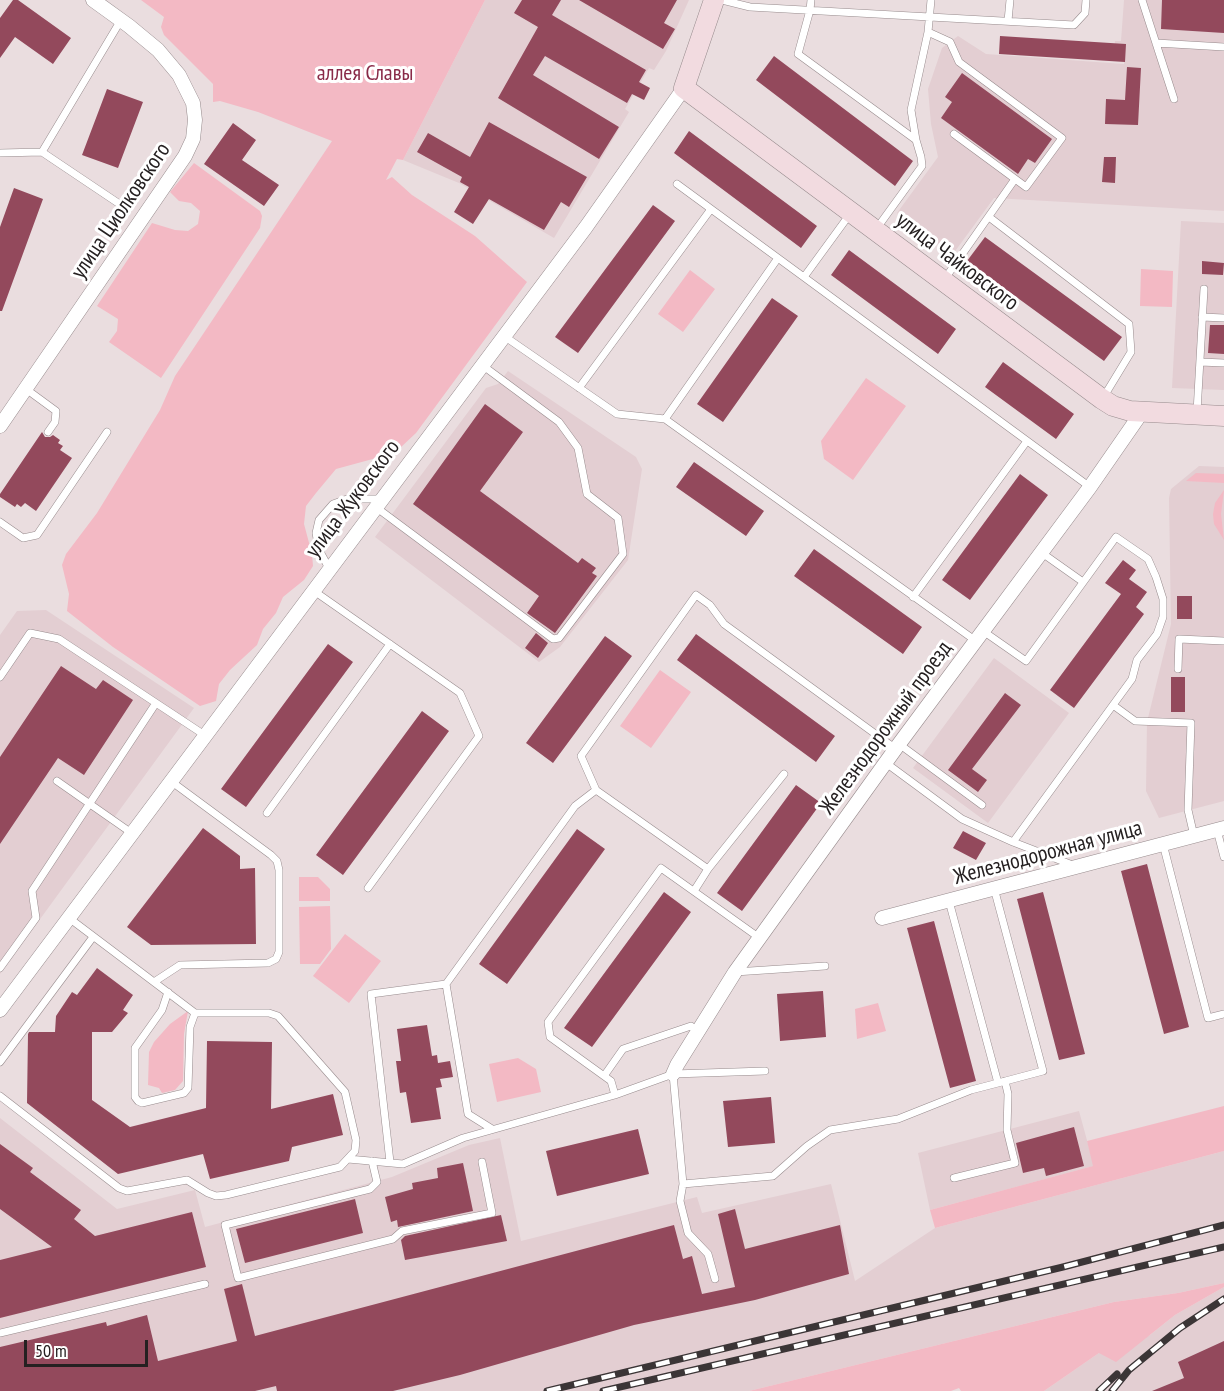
<!DOCTYPE html>
<meta charset="utf-8">
<style>
body{margin:0}
#map{position:relative;width:1224px;height:1391px;overflow:hidden;background:#eadddf;font-family:"PT Sans Narrow",sans-serif}
canvas{display:block}
.scale{position:absolute;left:24px;top:1340px;width:124px;height:27px;box-sizing:border-box;border:3px solid #252021;border-top:0;padding-left:8px;font-size:18px;line-height:21px;white-space:nowrap;color:#252021;-webkit-text-stroke:4px #fff;paint-order:stroke}
</style>
<div id="map">
<canvas width="1224" height="1391"></canvas>
<div class="scale">50 m</div>
</div>
<script>
const c = document.querySelector('canvas').getContext('2d');
c.lineJoin = 'round';
function paint(path, color) {
  c.fillStyle = color;
  c.fill(path, 'evenodd');
}
function toPath(rows) {
  const path = new Path2D();
  for (const r of rows) {
    path.moveTo(r[0], r[1]);
    for (let i = 2; i < r.length; i += 2) path.lineTo(r[i], r[i + 1]);
  }
  return path;
}
function trace(path, color, width, dash) {
  c.strokeStyle = color;
  c.lineWidth = width;
  c.lineCap = dash ? 'butt' : 'round';
  c.setLineDash(dash || []);
  c.stroke(path);
}
function write(font, color, halo, rows, align = 'center') {
  c.font = font + ' "PT Sans Narrow",sans-serif';
  c.lineWidth = 6;
  c.setLineDash([]);
  c.textBaseline = 'middle';
  c.strokeStyle = halo;
  c.fillStyle = color;
  for (const [text, x, y, turn = 0] of rows) {
    c.save();
    c.translate(x, y);
    c.rotate((+turn || 0) * Math.PI / 180);
    c.textAlign = isNaN(turn) ? turn : align;
    if (halo) c.strokeText(text, 0, 0);
    c.fillText(text, 0, 0);
    c.restore();
  }
}
paint(toPath([
 [485,0,689,0,666,51,654,70,649,68,625,109,629,112,554,238,459,183,403,160],
 [1124,0,1224,0,1224,211,994,198,953,254,897,213,938,157,931,124,928,89,942,48,958,36,986,54,1124,64,1125,53,1114,52,1115,41,1121,41],
 [1181,221,1224,223,1224,390,1172,388],
 [508,371,636,457,642,469,628,560,560,647,539,662,375,537,486,388,498,384],
 [1199,466,1224,467,1224,801,1159,818,1146,791,1147,722,1171,624,1169,498,1171,489],
 [46,610,194,708,0,974,0,635,17,611],
 [994,658,1069,713,988,823,913,768],
 [1079,1111,1094,1166,930,1210,918,1153],
 [0,1118,117,1209,195,1190,205,1227,392,1177,469,1145,500,1138,521,1241,697,1197,702,1213,831,1184,855,1281,935,1228,1224,1151,1224,1283,1178,1293,1114,1302,749,1391,0,1391],
 [1224,1287,1224,1391,1044,1391,1099,1353,1150,1335,1175,1315]
]), '#e3ced2');
paint(toPath([
 [141,0,485,0,403,160,397,159,386,180,392,177,412,195,475,236,527,282,416,433,400,448,380,457,336,469,316,493,306,506,304,524,312,554,313,566,304,580,283,597,276,613,263,629,257,645,230,670,219,684,216,701,200,706,113,647,67,611,69,594,62,565,66,554,97,513,160,410,175,376,332,141,258,112,220,101,213,102,213,84,164,35,161,27,164,17],
 [194,163,260,211,262,216,260,228,161,378,109,342,117,331,118,319,97,306,152,223,175,230,188,231,198,224,200,211,191,203,179,201,170,192],
 [1141,269,1173,271,1172,307,1140,306],
 [690,270,715,289,683,332,658,314],
 [866,378,906,406,853,480,824,459,821,441],
 [1196,473,1224,474,1224,483,1186,481],
 [1224,490,1221,514,1224,540,1214,524,1213,514,1215,503],
 [660,670,691,692,651,748,620,726],
 [299,877,318,877,330,889,330,901,299,901],
 [330,906,331,949,320,964,300,964,299,907],
 [345,934,381,961,349,1003,313,976],
 [878,1003,886,1031,857,1039,855,1009],
 [188,1011,184,1034,183,1081,175,1090,162,1093,159,1088,148,1085,149,1052,154,1042,170,1024],
 [518,1058,536,1069,541,1092,497,1102,489,1064],
 [1224,1106,1224,1151,935,1228,930,1210,1093,1166,1087,1141],
 [1224,1283,1224,1287,1175,1315,1116,1362,1099,1353,1044,1391,961,1391,959,1388,951,1391,749,1391,1114,1302,1178,1293]
]), '#f3b9c4');
paint(toPath([
 [13,0,18,0,71,38,53,64,15,37,0,58,0,18],
 [522,0,561,0,552,15,646,70,639,82,650,88,644,100,632,94,627,103,545,56,533,75,619,127,599,159,498,98,538,27,514,13],
 [579,0,677,0,664,23,675,29,663,49],
 [1162,0,1224,0,1224,33,1161,29],
 [1000,36,1126,44,1125,62,999,54],
 [774,56,913,161,895,186,756,80],
 [1127,67,1141,68,1138,125,1105,124,1106,99,1125,100],
 [962,73,1052,139,1035,163,1028,159,1018,174,941,118,952,102,945,97],
 [107,89,143,102,118,168,82,155],
 [489,122,587,177,569,207,561,202,544,230,489,199,473,224,454,212,469,187,460,182,462,177,417,152,428,133,470,157],
 [233,123,256,140,242,160,279,185,264,206,204,164],
 [689,131,817,226,801,248,674,153],
 [1104,157,1116,157,1115,183,1102,182],
 [14,188,43,199,2,311,0,311,0,227],
 [653,205,675,221,578,353,555,337],
 [985,237,1122,337,1104,361,967,261],
 [849,250,956,329,938,354,831,275],
 [1202,261,1224,263,1223,275,1202,274],
 [772,298,798,316,723,422,697,404],
 [1210,325,1224,325,1224,354,1208,353],
 [1003,362,1074,414,1056,439,985,387],
 [485,404,523,432,480,491,578,563,582,558,596,568,592,573,597,576,555,633,527,613,539,596,413,504],
 [42,432,45,437,50,437,53,435,60,440,58,443,63,446,60,450,72,458,36,511,25,503,21,507,17,504,15,507,0,497,0,494],
 [694,462,764,511,746,536,676,487],
 [1020,474,1048,495,970,600,942,580],
 [814,549,922,627,903,654,794,576],
 [1123,560,1136,570,1129,579,1147,592,1136,607,1144,614,1074,708,1050,690,1121,594,1105,583],
 [1177,596,1192,596,1192,619,1177,619],
 [536,633,548,643,538,658,525,648],
 [696,634,835,736,816,762,677,660],
 [605,636,632,656,553,763,526,743],
 [328,644,353,662,246,807,221,789],
 [61,666,96,689,103,680,133,700,84,775,58,758,0,844,0,757],
 [1171,677,1185,677,1185,712,1171,712],
 [1005,693,1021,705,972,769,987,780,978,792,948,770],
 [422,711,449,731,343,875,316,855],
 [796,785,821,803,742,911,717,893],
 [203,828,240,856,240,869,255,868,256,944,151,945,127,927],
 [577,829,605,849,507,984,479,964],
 [963,831,986,843,976,860,953,848],
 [1147,864,1189,1027,1164,1034,1121,871],
 [664,892,691,912,592,1047,564,1028],
 [1043,892,1085,1054,1059,1060,1017,899],
 [934,921,976,1081,950,1088,907,928],
 [97,968,133,995,123,1010,128,1013,112,1032,92,1032,92,1100,130,1127,206,1108,207,1041,272,1042,271,1109,333,1094,343,1135,292,1147,289,1161,210,1179,203,1154,118,1174,27,1103,28,1034,29,1032,55,1032,56,1016,72,992,77,995],
 [823,991,826,1037,780,1041,777,994],
 [427,1025,432,1056,437,1055,438,1063,450,1061,453,1077,440,1079,442,1087,436,1088,441,1119,411,1123,406,1092,400,1093,396,1061,401,1061,397,1029],
 [771,1097,775,1143,728,1147,723,1101],
 [1074,1127,1084,1166,1046,1176,1044,1168,1023,1173,1016,1143],
 [638,1129,649,1174,557,1196,546,1151],
 [0,1144,33,1168,30,1172,81,1210,74,1219,95,1236,192,1212,206,1267,0,1318,0,1260,52,1247,0,1209],
 [463,1163,473,1211,398,1227,397,1220,391,1222,385,1197,413,1189,412,1183,438,1178,437,1168],
 [355,1199,363,1233,245,1263,236,1229],
 [735,1209,745,1249,840,1225,849,1274,755,1300,634,1325,460,1375,393,1391,277,1391,276,1386,255,1391,0,1391,0,1347,106,1322,107,1326,147,1315,158,1361,237,1341,224,1289,242,1284,255,1336,674,1225,683,1259,692,1256,702,1294,735,1287,718,1214],
 [501,1215,507,1241,405,1260,401,1240,405,1236],
 [1224,1341,1224,1391,1152,1391,1184,1378,1178,1362]
]), '#93495c');
const lane = toPath([
 [722,0,750,7,1074,25,1085,13,1086,0],
 [811,0,810,10,798,54,916,140,921,157,922,166,877,228],
 [1142,0,1174,99],
 [1008,21,1010,0],
 [928,32,950,42,959,62,1062,138,1026,187,954,134],
 [1156,43,1224,47],
 [916,140,911,110,928,32,931,0],
 [42,152,121,205],
 [0,153,42,152,121,20],
 [677,184,1090,487],
 [989,217,1129,324,1131,352,1103,398],
 [804,277,850,214],
 [944,280,1015,179],
 [1202,317,1224,318],
 [504,336,617,414,665,419,976,641],
 [1200,362,1224,363],
 [579,388,711,209],
 [26,389,56,411,55,422,48,432],
 [1197,412,1204,289],
 [665,419,778,258],
 [377,508,553,639,559,638,623,554,618,518,587,494,578,448,559,422,482,365],
 [0,522,23,538,37,535,107,432],
 [1042,553,1083,582],
 [330,570,319,550,316,533,319,520,333,504,347,499,381,499],
 [314,591,460,693,479,736,368,888],
 [913,597,1027,441],
 [983,631,1026,661,1116,537,1148,559,1156,577,1163,599,1163,617,1157,634,1137,660,1132,679,1013,842],
 [1178,669,1179,639,1224,641],
 [0,677,30,633,59,639,206,736],
 [1113,705,1135,721,1191,723,1188,810,1194,836],
 [899,744,982,805],
 [886,763,962,819,1013,842,1075,866],
 [57,781,133,834],
 [596,790,581,756,696,595,710,605,724,624,896,749],
 [267,813,390,644],
 [1217,830,1224,857],
 [1163,844,1208,1018,1224,1014],
 [708,869,784,774],
 [949,901,998,1083,1043,1071,994,888],
 [0,968,36,918,32,891,156,703],
 [735,972,825,966],
 [154,982,180,965,268,963,276,959,279,952,279,870,277,861,271,855,172,782],
 [446,984,575,806,596,790,708,869,694,891],
 [168,992,162,1010,135,1048,135,1097,138,1101,142,1103,184,1093,188,1088,190,1027,195,1013],
 [0,1062,93,937],
 [673,1074,683,1184,680,1201,688,1233,708,1254,715,1279],
 [604,1076,623,1049,691,1026,698,1031],
 [615,1095,611,1081,550,1037,548,1022,661,868,761,939],
 [0,1096,119,1188,127,1191,187,1180,208,1193,216,1196,226,1195,340,1167,355,1151,356,1140,345,1092,278,1016,269,1013,195,1013,69,918],
 [348,1159,403,1164,463,1138,615,1095,673,1074,765,1071],
 [372,1161,377,1182,370,1189,225,1225,238,1278,393,1239,402,1231,492,1213,482,1162],
 [390,1162,371,994,446,984,468,1114,492,1129],
 [954,1178,1015,1163,1007,1130,1008,1094,1005,1081],
 [683,1184,773,1176,807,1146,830,1130,898,1119,971,1090,998,1083],
 [0,1333,205,1284]
]);
const street = toPath([
 [0,426,185,156,193,139,195,120,193,103,179,75,158,50,129,26,93,0],
 [882,918,1224,828],
 [0,1010,586,227,684,88],
 [673,1074,677,1065,735,972,899,744,1090,487,1142,412]
]);
const secondary = toPath([
 [714,0,684,88,1102,399,1113,406,1130,411,1224,416]
]);
trace(lane, '#978b8d', 8);
trace(street, '#978b8d', 15);
trace(secondary, '#978b8d', 21);
trace(lane, '#fff', 7);
trace(street, '#fff', 14);
trace(secondary, '#f2dbe0', 20);
const rail = toPath([
 [547,1391,1063,1267,1224,1225],
 [603,1391,1224,1247],
 [1099,1391,1117,1374],
 [1112,1391,1129,1370,1180,1328,1224,1299]
]);
trace(rail, '#3b3536', 7);
trace(rail, '#fff', 4.5, [14]);
write('22px', '#892a48', '#fff', [
 ["аллея Славы",365,74]
]);
write('22px', '#252021', '#fff', [
 ["улица Циолковского",121,211,-56],
 ["улица Чайковского",957,262,37],
 ["улица Жуковского",353,499,-53],
 ["Железнодорожный проезд",886,728,-54],
 ["Железнодорожная улица",1048,853,-15]
]);
</script>
